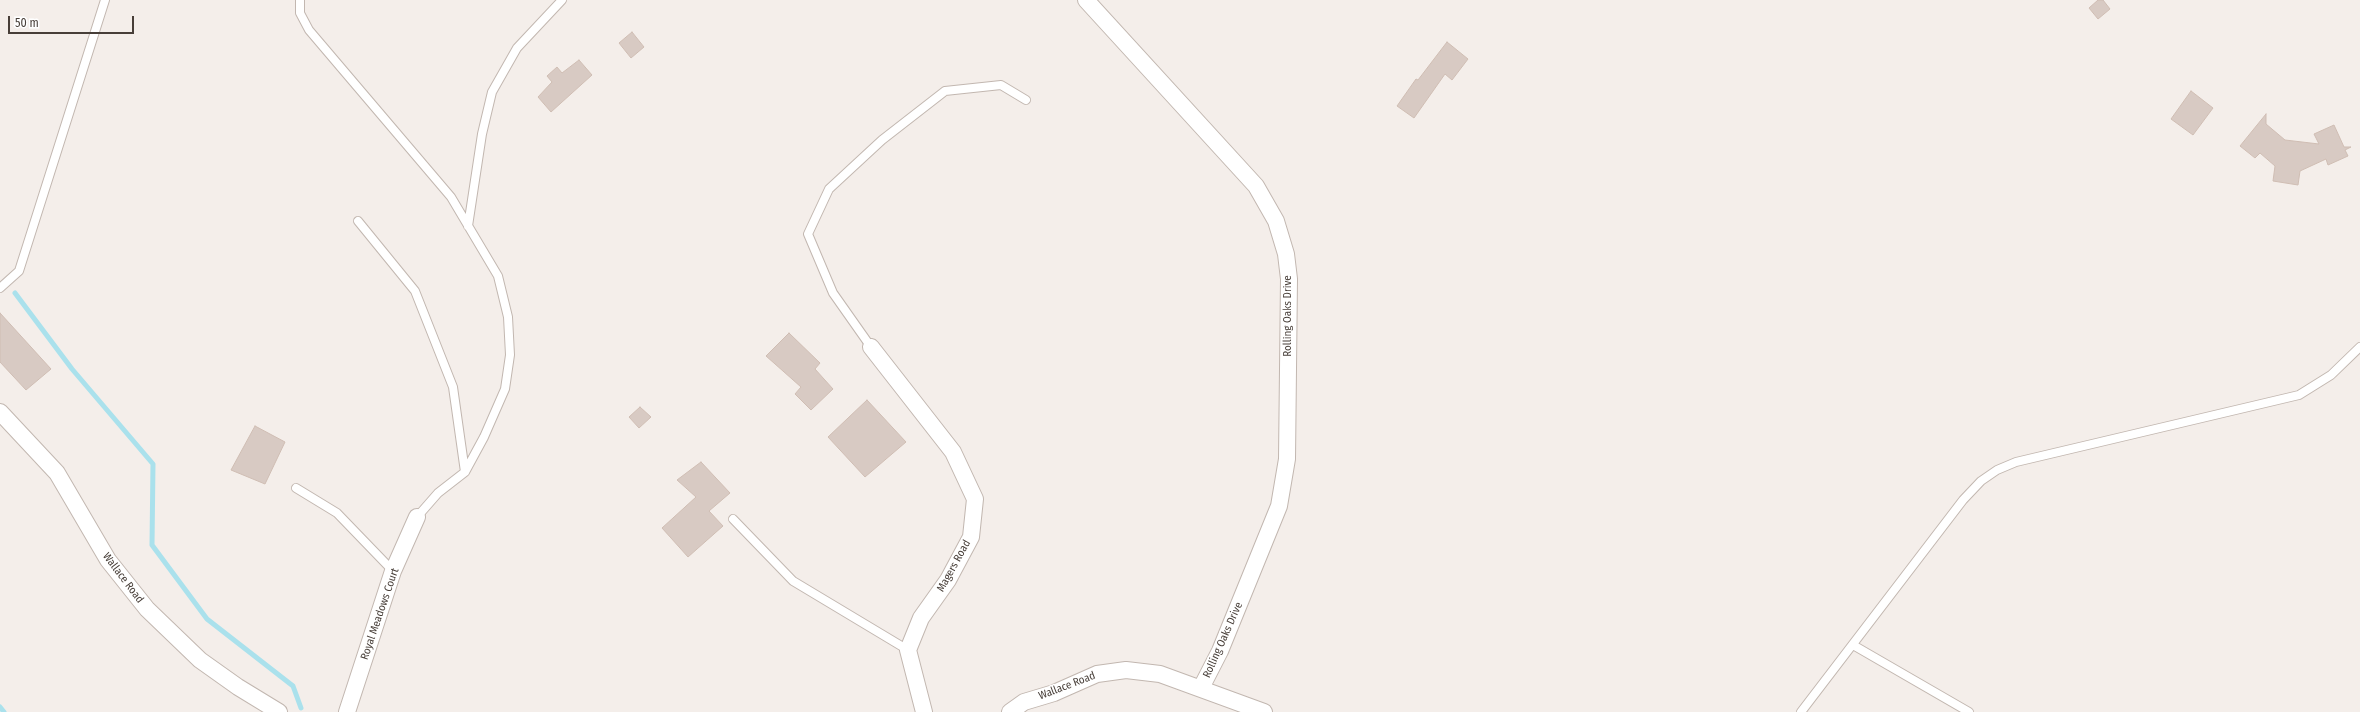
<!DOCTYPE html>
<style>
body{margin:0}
#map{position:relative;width:2360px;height:712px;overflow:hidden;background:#f4eeea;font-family:"Fira Sans Condensed",sans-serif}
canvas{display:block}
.scale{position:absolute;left:8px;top:16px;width:126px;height:18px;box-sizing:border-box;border:2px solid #473e38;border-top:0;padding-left:5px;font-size:12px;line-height:14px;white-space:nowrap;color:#473e38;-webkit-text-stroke:3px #fff;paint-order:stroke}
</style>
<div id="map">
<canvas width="2360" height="712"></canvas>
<div class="scale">50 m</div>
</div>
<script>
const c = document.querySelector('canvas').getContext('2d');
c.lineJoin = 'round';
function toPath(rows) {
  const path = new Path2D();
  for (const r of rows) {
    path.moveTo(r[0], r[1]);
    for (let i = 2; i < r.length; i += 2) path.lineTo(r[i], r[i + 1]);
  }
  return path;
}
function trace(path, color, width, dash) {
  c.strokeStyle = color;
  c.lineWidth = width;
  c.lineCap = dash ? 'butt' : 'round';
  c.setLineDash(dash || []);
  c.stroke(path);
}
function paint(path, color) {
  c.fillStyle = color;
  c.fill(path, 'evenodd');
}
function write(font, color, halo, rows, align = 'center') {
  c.font = font + ' "Fira Sans Condensed",sans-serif';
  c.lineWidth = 3;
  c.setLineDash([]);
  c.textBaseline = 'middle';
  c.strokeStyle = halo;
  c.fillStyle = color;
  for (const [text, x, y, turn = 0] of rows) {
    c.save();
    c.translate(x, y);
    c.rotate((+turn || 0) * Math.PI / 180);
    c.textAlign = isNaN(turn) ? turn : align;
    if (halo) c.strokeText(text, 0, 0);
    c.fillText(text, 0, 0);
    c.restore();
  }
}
trace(toPath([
 [15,293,72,369,153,464,152,545,207,619,293,686,301,708],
 [0,707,4,712]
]), '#aae1ec', 5);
const building = toPath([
 [2098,0,2103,0,2110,9,2098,19,2089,8,2098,0],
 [632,32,644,47,631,58,619,43,632,32],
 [1447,42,1468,59,1452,80,1445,74,1414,118,1397,106,1416,79,1418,80,1447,42],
 [579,60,592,75,551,112,538,97,552,82,547,76,557,67,562,73,579,60],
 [2191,91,2213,108,2193,135,2171,119,2191,91],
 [2266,114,2266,124,2285,140,2319,144,2314,134,2334,125,2344,147,2351,147,2345,150,2348,156,2328,165,2326,159,2300,171,2298,185,2273,181,2275,166,2260,153,2255,158,2240,146,2266,114],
 [0,313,51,369,26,390,0,362,0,313],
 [789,333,820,363,815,369,833,389,811,410,795,394,801,387,766,356,789,333],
 [867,400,906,442,865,477,828,437,867,400],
 [640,407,651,417,639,428,629,417,640,407],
 [255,426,285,442,265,484,231,470,255,426],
 [701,462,730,493,709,511,723,526,688,557,662,528,696,497,677,480,701,462]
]);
paint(building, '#d8cac3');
trace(building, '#cfbdb3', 1);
const lane = toPath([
 [300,0,300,13,309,30,451,197,498,276,508,317,510,355,505,389,484,437,465,472,438,493,417,517],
 [358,221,415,291,453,387,465,472],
 [468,226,482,134,492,92,517,48,562,0],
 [0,288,19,271,105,0],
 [871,347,833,293,808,234,829,189,882,140,945,91,1001,85,1026,100],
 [296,488,337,513,393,571],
 [733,519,793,581,908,650],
 [1853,645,1969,712],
 [1801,712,1963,500,1981,481,1997,470,2016,462,2299,395,2331,375,2360,347]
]);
const street = toPath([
 [1086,0,1256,186,1276,221,1286,254,1289,279,1287,459,1279,506,1220,651,1201,688],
 [871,347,953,452,975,499,971,537,948,580,921,618,908,650,924,712],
 [0,412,57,473,108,560,147,609,200,660,238,687,279,712],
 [347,712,393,571,417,517],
 [1010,712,1024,702,1054,693,1097,674,1126,670,1160,674,1264,712]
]);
trace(lane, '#c2b7b0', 10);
trace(street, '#c2b7b0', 18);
trace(lane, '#fff', 8);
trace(street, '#fff', 16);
write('11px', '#473e38', '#fff', [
 ["Rolling Oaks Drive",1288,316,-90],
 ["Magers Road",954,566,-61],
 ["Wallace Road",123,578,53],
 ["Royal Meadows Court",380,614,-71],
 ["Rolling Oaks Drive",1223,640,-66],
 ["Wallace Road",1067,686,-21]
]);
</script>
